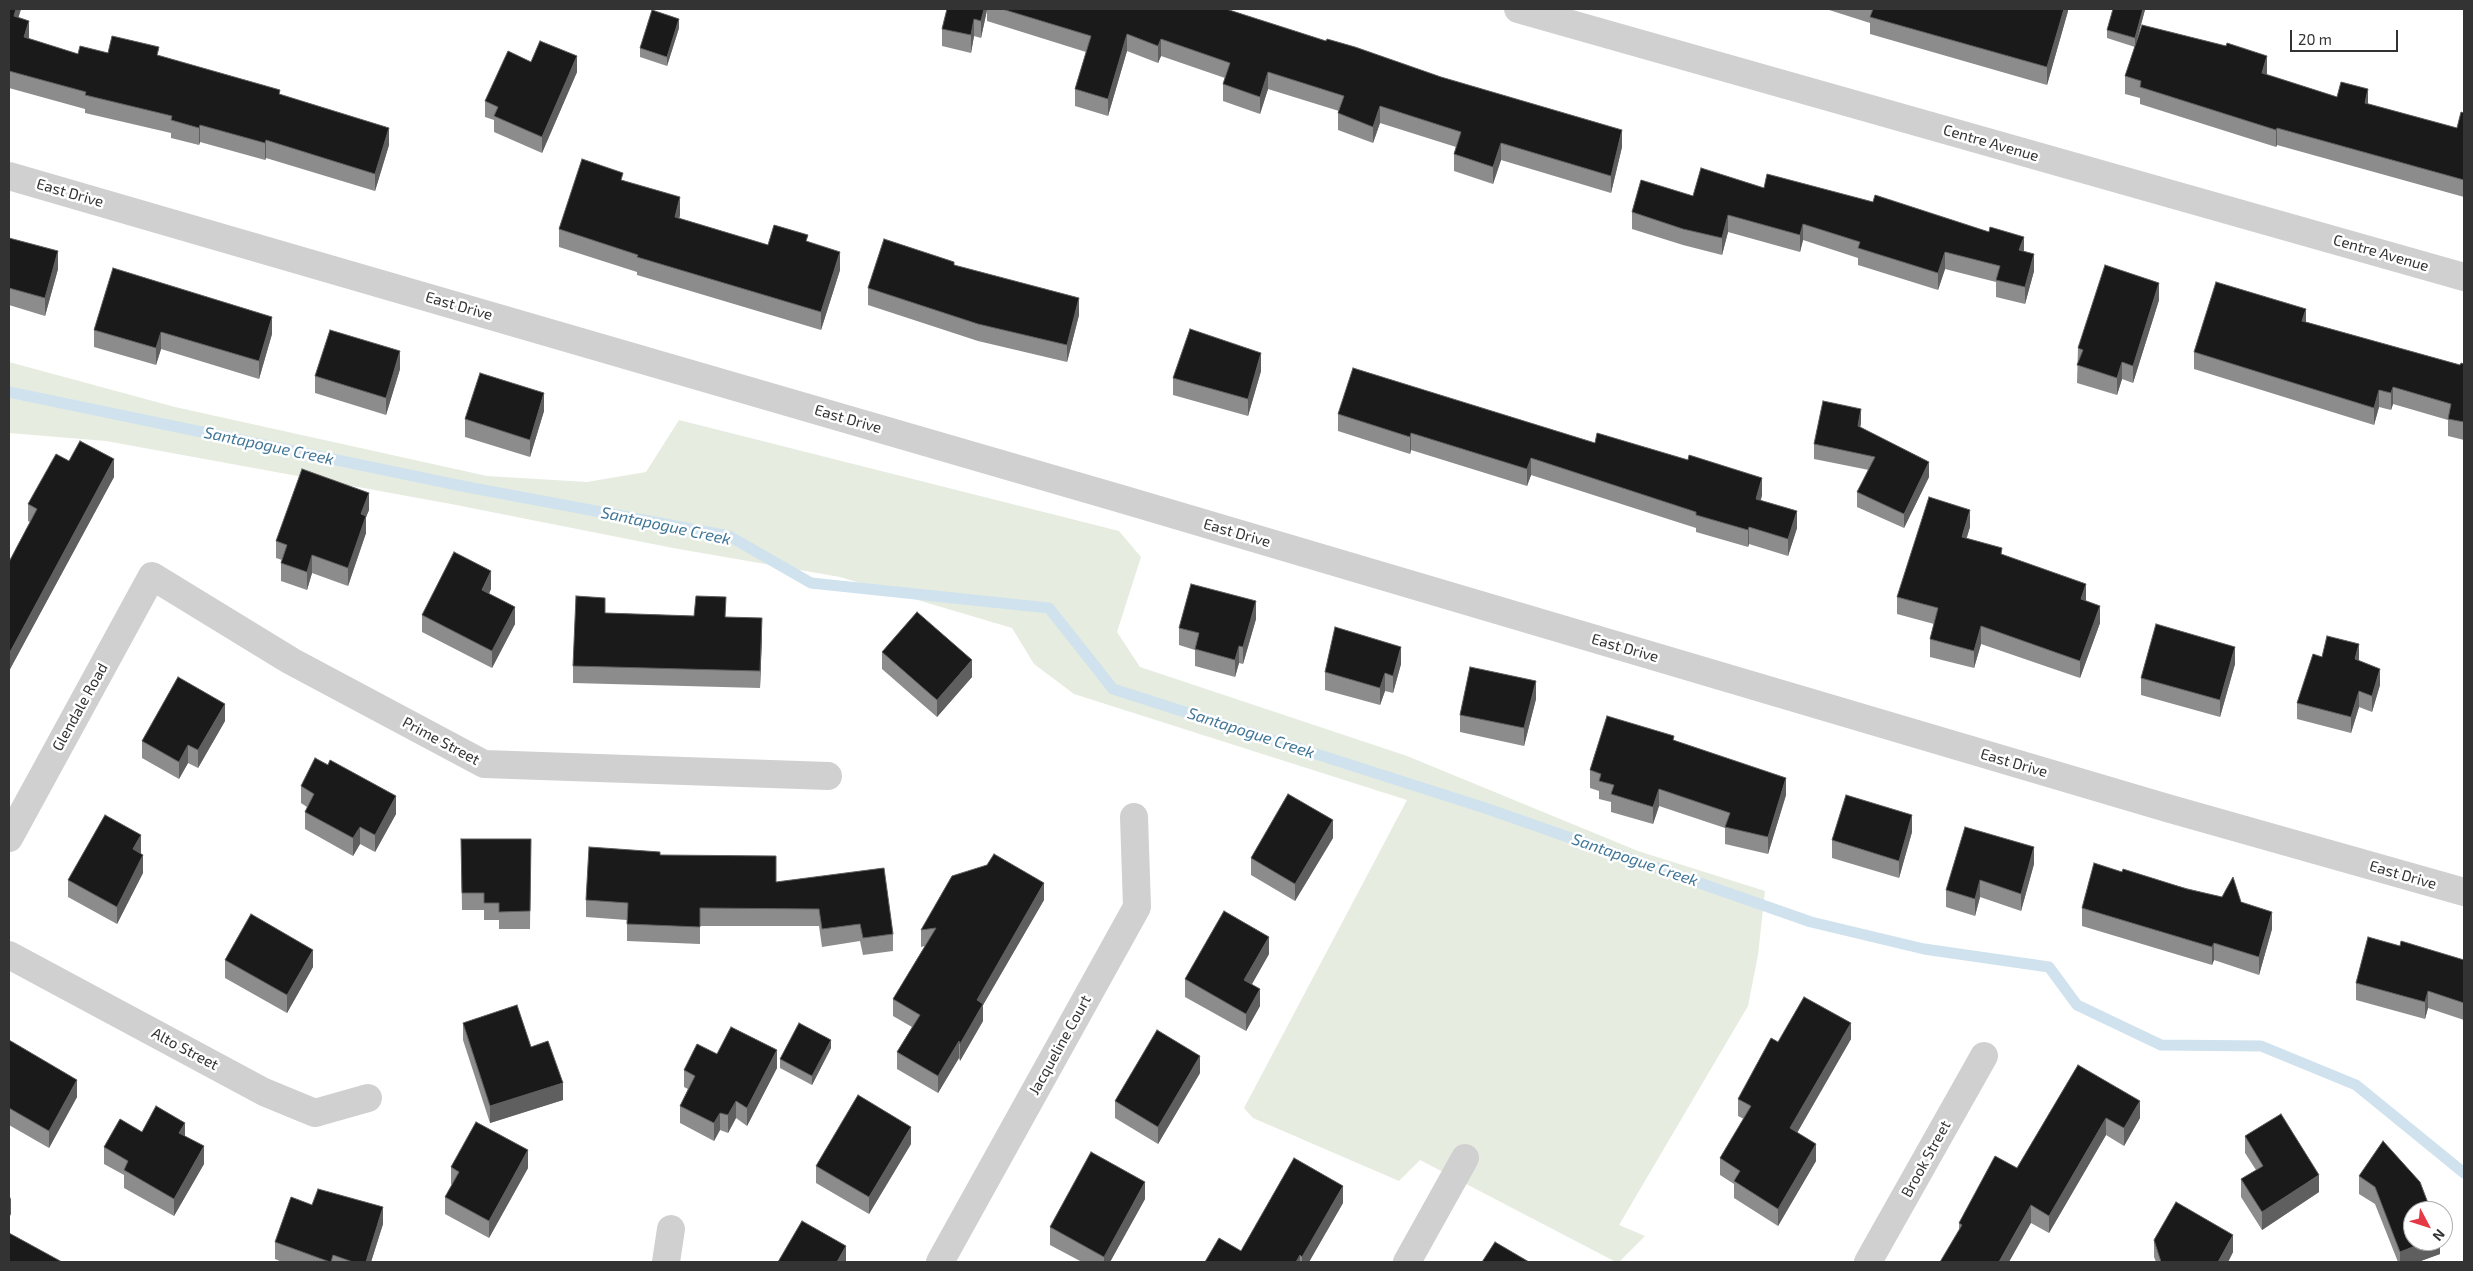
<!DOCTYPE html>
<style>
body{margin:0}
#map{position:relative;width:2473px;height:1271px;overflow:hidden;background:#fff;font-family:"Exo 2",sans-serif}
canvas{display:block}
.frame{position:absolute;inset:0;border:10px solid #333;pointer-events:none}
.north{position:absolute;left:2403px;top:1201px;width:50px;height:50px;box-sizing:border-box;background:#fff;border:1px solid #adadad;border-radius:50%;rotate:130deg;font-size:14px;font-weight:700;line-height:20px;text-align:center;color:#333}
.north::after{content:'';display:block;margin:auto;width:18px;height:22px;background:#e63946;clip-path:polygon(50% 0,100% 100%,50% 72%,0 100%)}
.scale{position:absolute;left:2290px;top:30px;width:108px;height:22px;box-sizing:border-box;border:2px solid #333;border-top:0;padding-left:6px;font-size:15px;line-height:18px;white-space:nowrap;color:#333;-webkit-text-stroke:4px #fff;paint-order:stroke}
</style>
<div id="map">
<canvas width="2473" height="1271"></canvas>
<div class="frame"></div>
<div class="north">N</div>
<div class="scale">20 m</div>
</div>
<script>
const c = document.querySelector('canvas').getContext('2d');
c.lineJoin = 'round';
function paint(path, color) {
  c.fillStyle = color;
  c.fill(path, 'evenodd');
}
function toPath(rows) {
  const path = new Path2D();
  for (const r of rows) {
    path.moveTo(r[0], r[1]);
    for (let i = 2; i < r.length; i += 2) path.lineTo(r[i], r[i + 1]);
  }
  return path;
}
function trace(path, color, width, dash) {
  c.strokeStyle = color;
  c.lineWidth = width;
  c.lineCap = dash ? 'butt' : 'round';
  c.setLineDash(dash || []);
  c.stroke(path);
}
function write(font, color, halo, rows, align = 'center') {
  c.font = font + ' "Exo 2",sans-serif';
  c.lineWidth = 5;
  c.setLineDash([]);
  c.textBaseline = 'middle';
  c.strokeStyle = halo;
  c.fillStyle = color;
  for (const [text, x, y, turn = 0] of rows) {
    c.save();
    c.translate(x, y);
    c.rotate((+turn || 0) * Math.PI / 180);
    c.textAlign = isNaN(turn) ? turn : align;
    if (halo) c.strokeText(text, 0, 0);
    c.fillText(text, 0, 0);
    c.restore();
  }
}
paint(toPath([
 [9,362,175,407,487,476,587,482,646,472,679,420,1119,531,1141,557,1117,632,1140,667,1407,756,1638,851,1765,891,1758,955,1748,1006,1619,1225,1645,1236,1619,1262,1616,1262,1420,1160,1399,1181,1253,1118,1244,1108,1407,800,1074,694,1034,664,1012,628,840,577,673,548,451,504,106,441,9,433]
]), '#e6ecdf');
trace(toPath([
 [9,392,462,486,729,536,811,583,1049,608,1113,689,1485,808,1811,922,1924,949,2049,967,2077,1005,2161,1045,2261,1046,2356,1085,2464,1173]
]), '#cfe2ee', 11);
trace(toPath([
 [1518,9,2464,277],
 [9,176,1125,500,2167,808,2464,892],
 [9,838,152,576,291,661,484,764,828,776],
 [9,955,264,1092,315,1113,368,1098],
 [666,1262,671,1229],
 [940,1262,1137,907,1134,817],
 [1407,1262,1465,1158],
 [1868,1262,1984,1056]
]), '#d0d0d0', 28);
paint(toPath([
 [9,9,21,9,18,17,29,39,78,54,108,53,159,56,280,94,389,145,375,191,266,158,265,160,200,142,199,145,171,138,171,133,85,113,85,109,9,88],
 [947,9,1226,9,1622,147,1611,193,1501,160,1493,184,1454,171,1454,154,1456,147,1380,123,1373,143,1338,130,1338,113,1339,111,1268,89,1260,114,1223,101,1223,84,1225,78,1161,56,1158,63,1127,51,1108,116,1075,106,1075,89,1086,52,987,21,987,10,981,38,974,36,971,53,942,46,942,29],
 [1826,9,2068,9,2068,11,2047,85,1870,34,1870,23],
 [2145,9,2136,42,2267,73,2267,75,2337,97,2368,104,2457,128,2464,113,2464,197,2277,145,2276,147,2140,104,2140,98,2125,94,2125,76,2135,47,2107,38,2107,30],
 [679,28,667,66,640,57,640,48],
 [531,62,577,72,542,153,494,132,494,120,485,117,485,101],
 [623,180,680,215,679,219,768,245,808,242,840,270,821,330,637,275,637,272,559,247,559,229],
 [1764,188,1873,202,2024,251,2034,271,2025,304,1996,297,1996,282,1945,269,1938,290,1858,265,1858,258,1803,240,1800,252,1728,232,1722,255,1683,245,1632,229,1632,212,1693,196],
 [9,238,58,269,45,316,9,305],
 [954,265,1079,315,1067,362,978,341,868,305,868,288],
 [2159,300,2133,383,2122,379,2117,395,2077,383,2078,348],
 [2306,322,2460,365,2464,364,2464,440,2448,436,2448,420,2393,404,2391,410,2379,407,2374,425,2194,369,2194,352],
 [94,330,272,334,259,379,161,349,156,365,94,347],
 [400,369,386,415,315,393,315,376],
 [1261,371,1248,416,1173,395,1173,378],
 [544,411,530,457,465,437,465,419],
 [1338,414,1762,495,1761,500,1797,528,1788,556,1749,544,1748,547,1696,532,1696,528,1531,475,1527,486,1411,450,1410,454,1338,431],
 [1861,423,1860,427,1929,477,1904,528,1857,507,1857,492,1869,470,1814,459,1814,444],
 [69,461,114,477,9,671,9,562,30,522,28,521,28,504],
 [369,510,366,517,366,533,348,586,312,573,307,590,281,581,281,563,282,560,276,558,276,541],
 [1970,527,1966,538,2002,554,2086,601,2100,623,2080,678,1981,644,1974,668,1930,657,1930,639,1934,624,1897,614,1897,597],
 [491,589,489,594,515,624,492,668,422,632,422,615],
 [605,613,726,617,762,635,760,688,573,683,573,666],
 [1256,619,1243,664,1239,663,1235,677,1195,666,1195,650,1179,645,1179,628],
 [882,652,972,677,937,717,882,669],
 [2322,657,2359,661,2380,685,2372,712,2359,707,2351,733,2297,719,2297,703],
 [1401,664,1393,693,1385,691,1380,705,1325,690,1325,672],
 [2235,664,2220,717,2141,695,2141,678],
 [1536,699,1524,746,1460,732,1460,715],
 [225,721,198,768,188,763,179,779,142,758,142,741],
 [1674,740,1786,795,1768,854,1725,844,1725,828,1659,806,1653,824,1611,812,1611,802,1599,799,1599,791,1590,788,1590,770],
 [301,786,396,814,375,852,360,844,353,856,305,829,305,812,307,807,301,803],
 [1912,832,1899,878,1832,858,1832,840],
 [1333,838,1295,901,1251,875,1251,858],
 [461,839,531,839,530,929,499,929,499,920,484,920,484,910,462,910],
 [141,853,141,854,143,873,117,924,68,897,68,880],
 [660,855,776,882,893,934,893,951,863,955,860,941,822,947,819,926,700,926,700,944,627,941,627,920,586,917,586,900],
 [2034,864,2021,911,1980,897,1975,916,1946,907,1946,890],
 [2122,872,2241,902,2272,929,2259,975,2214,960,2212,965,2082,926,2082,908],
 [1044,900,983,1005,983,1021,960,1061,959,1058,938,1093,897,1069,897,1052,912,1027,893,1016,893,999,925,946,921,947,921,930],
 [2400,946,2464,960,2464,1020,2428,1008,2425,1019,2356,1000,2356,983],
 [1269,954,1252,984,1260,1006,1246,1031,1185,997,1185,979],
 [225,960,313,967,287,1013,225,978],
 [463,1023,531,1047,563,1100,490,1123,463,1040],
 [1851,1039,1797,1133,1816,1161,1778,1226,1734,1198,1734,1184,1720,1175,1720,1158,1744,1119,1738,1116,1738,1099,1778,1042],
 [9,1040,77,1097,49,1148,9,1125],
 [831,1048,812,1085,780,1068,780,1059],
 [717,1054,777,1068,747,1126,736,1118,728,1133,720,1130,714,1141,680,1123,680,1106,688,1089,684,1087,684,1070],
 [2078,1065,2140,1118,2124,1146,2106,1135,2049,1233,2031,1223,1959,1230,1959,1223,2017,1168],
 [1200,1073,1158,1144,1115,1118,1115,1101],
 [142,1132,185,1136,204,1164,174,1216,124,1188,124,1175,104,1164,104,1147],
 [2245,1136,2319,1192,2262,1230,2241,1197,2241,1179,2256,1170,2245,1153],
 [911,1144,869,1214,816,1183,816,1166],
 [451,1167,528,1168,489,1238,445,1214,445,1197,452,1185,451,1184],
 [2359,1176,2413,1211,2440,1241,2440,1254,2418,1262,2398,1262,2375,1204,2359,1194],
 [1145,1199,1110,1262,1082,1262,1050,1245,1050,1227],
 [1343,1203,1309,1262,1205,1262,1241,1251],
 [383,1224,371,1262,282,1262,275,1259,275,1242],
 [2154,1240,2233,1252,2228,1262,2156,1262,2154,1257]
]), '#8c8c8c');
paint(toPath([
 [16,9,21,9,14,33,14,16],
 [984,9,987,9,987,10,981,38,981,21],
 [2064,9,2068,9,2068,11,2047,85,2047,67],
 [2143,9,2145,9,2145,10,2135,47,2135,38],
 [679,19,679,28,667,66,667,57],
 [974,19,974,36,971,53,971,35],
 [29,21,29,38,24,54,24,37],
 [1127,34,1127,51,1108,116,1108,99],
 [1161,39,1161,56,1158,63,1158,46],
 [577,56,577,72,542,153,542,137],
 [2267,56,2267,73,2262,91,2262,73],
 [1268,72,1268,89,1260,114,1260,97],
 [2368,89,2368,107,2365,103],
 [1380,106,1380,123,1373,143,1373,127],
 [200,125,200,142,199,145,199,128],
 [389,128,389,145,375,191,375,174],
 [2277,128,2277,145,2276,147,2276,130],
 [1622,130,1622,147,1611,193,1611,176],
 [266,140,266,158,265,160,265,143],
 [1501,143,1501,160,1493,184,1493,167],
 [680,197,680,215,675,235,675,217],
 [1728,215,1728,232,1722,255,1722,238],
 [1803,224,1803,240,1800,252,1800,235],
 [2024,237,2024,254,2019,250],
 [58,251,58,269,45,316,45,298],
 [840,252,840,270,821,330,821,312],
 [1945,252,1945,269,1938,290,1938,273],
 [2034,254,2034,271,2025,304,2025,287],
 [2159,283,2159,300,2133,383,2133,366],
 [1079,298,1079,315,1067,362,1067,345],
 [2306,309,2306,326,2302,321],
 [272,317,272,334,259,379,259,361],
 [161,332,161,349,156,365,156,348],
 [400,351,400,369,386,415,386,398],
 [1261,353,1261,371,1248,416,1248,399],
 [2122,362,2122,379,2117,395,2117,378],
 [2393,387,2393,404,2391,410,2391,393],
 [2379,390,2379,407,2374,425,2374,408],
 [544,393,544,411,530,457,530,440],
 [1861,409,1861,423,1858,440,1858,426],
 [1411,433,1411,450,1410,454,1410,437],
 [1531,458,1531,475,1527,486,1527,469],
 [114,459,114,477,9,671,9,654],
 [1929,462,1929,477,1904,528,1904,514],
 [1762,478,1762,495,1756,516,1756,499],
 [369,493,369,510,366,517,366,533,348,586,348,568,361,514],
 [1970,510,1970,527,1962,554,1962,537],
 [1797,511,1797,528,1788,556,1788,539],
 [1749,527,1749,544,1748,547,1748,530],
 [312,555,312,573,307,590,307,572],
 [491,571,491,589,482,607,482,590],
 [2086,584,2086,601,2081,599],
 [1256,601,1256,619,1243,664,1243,647],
 [2100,606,2100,623,2080,678,2080,661],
 [515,607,515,624,492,668,492,651],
 [762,618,762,635,760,688,760,671],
 [1981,626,1981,644,1974,668,1974,651],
 [2359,644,2359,660,2355,675,2355,659],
 [1239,646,1239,663,1235,677,1235,660],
 [1401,647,1401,664,1393,693,1393,676],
 [2235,647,2235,664,2220,717,2220,700],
 [972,660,972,677,937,717,937,700],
 [2380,669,2380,685,2372,712,2372,696],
 [1385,673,1385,691,1380,705,1380,688],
 [1536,681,1536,699,1524,746,1524,728],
 [2359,691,2359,707,2351,733,2351,717],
 [225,704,225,721,198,768,198,750],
 [188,745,188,763,179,779,179,762],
 [1786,778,1786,795,1768,854,1768,837],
 [1659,789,1659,806,1653,824,1653,807],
 [396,796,396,814,375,852,375,835],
 [1912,815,1912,832,1899,878,1899,861],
 [1333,820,1333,838,1295,901,1295,884],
 [360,827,360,844,353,856,353,838],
 [141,835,141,853,133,867,133,849],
 [2034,847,2034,864,2021,911,2021,894],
 [143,855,143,873,117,924,117,907],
 [1980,880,1980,897,1975,916,1975,899],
 [1044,883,1044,900,983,1005,983,1021,960,1061,960,1044,977,1000],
 [2272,912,2272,929,2259,975,2259,957],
 [1269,937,1269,954,1244,998,1244,980],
 [2214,943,2214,960,2212,965,2212,947],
 [313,950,313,967,287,1013,287,995],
 [1260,989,1260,1006,1246,1031,1246,1014],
 [2428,991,2428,1008,2425,1019,2425,1002],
 [1851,1023,1851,1039,1790,1145,1790,1128],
 [831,1040,831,1048,812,1085,812,1076],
 [959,1041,959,1058,938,1093,938,1076],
 [777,1050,777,1068,747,1126,747,1108],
 [1200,1056,1200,1073,1158,1144,1158,1127],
 [77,1080,77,1097,49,1148,49,1131],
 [563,1083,563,1100,490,1123,490,1106],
 [736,1101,736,1118,728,1133,728,1115],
 [2140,1101,2140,1118,2124,1146,2124,1128],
 [720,1113,720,1130,714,1141,714,1123],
 [2106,1118,2106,1135,2049,1233,2049,1216],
 [185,1123,185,1140,179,1133],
 [911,1127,911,1144,869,1214,869,1197],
 [1816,1144,1816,1161,1778,1226,1778,1209],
 [204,1146,204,1164,174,1216,174,1199],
 [528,1150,528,1168,489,1238,489,1221],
 [2319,1175,2319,1192,2262,1230,2262,1212],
 [1145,1182,1145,1199,1110,1262,1104,1262,1104,1257],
 [1343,1186,1343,1203,1309,1262,1302,1262,1302,1257],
 [11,1197,11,1214,9,1218,9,1201],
 [2031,1205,2031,1223,2009,1262,1999,1262],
 [383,1207,383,1224,371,1262,366,1262],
 [2233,1235,2233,1252,2228,1262,2218,1262],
 [2428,1241,2440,1241,2440,1254,2418,1262,2400,1262,2400,1252],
 [846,1246,846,1262,837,1262],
 [1300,1255,1300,1262,1296,1262]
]), '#5f5f5f');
const building = toPath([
 [9,9,16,9,14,16,29,21,24,37,78,54,80,46,108,53,112,36,159,47,157,55,280,90,279,94,389,128,375,174,266,140,265,143,200,125,199,128,171,120,172,116,85,95,86,92,9,71,9,9],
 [947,9,984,9,981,21,974,19,971,35,942,29,947,9],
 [1002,9,1226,9,1326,41,1327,39,1355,47,1441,77,1622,130,1611,176,1501,143,1493,167,1454,154,1461,132,1380,106,1373,127,1338,113,1344,96,1268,72,1260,97,1223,84,1230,63,1161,39,1158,46,1127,34,1108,99,1075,89,1091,36,1002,9],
 [1873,9,2064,9,2047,67,1870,17,1873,9],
 [2113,9,2143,9,2135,38,2107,30,2113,9],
 [652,10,679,19,667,57,640,48,652,10],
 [2142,25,2226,46,2227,43,2267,56,2262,73,2337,97,2341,82,2368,89,2365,103,2457,128,2461,112,2464,113,2464,180,2277,128,2276,130,2140,87,2141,81,2125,76,2142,25],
 [540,41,577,56,542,137,494,116,498,107,485,101,508,51,531,62,540,41],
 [582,159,623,173,621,180,680,197,675,217,768,245,774,225,808,235,806,241,840,252,821,312,637,257,638,255,559,229,582,159],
 [1701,168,1764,188,1767,174,1873,202,1875,195,1989,232,1990,227,2024,237,2019,250,2034,254,2025,287,1996,280,2000,266,1945,252,1938,273,1858,248,1860,242,1803,224,1800,235,1728,215,1722,238,1683,229,1632,212,1641,180,1693,196,1701,168],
 [9,238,58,251,45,298,9,288,9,238],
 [884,239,954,262,954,265,1079,298,1067,345,978,324,868,288,884,239],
 [2105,265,2159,283,2133,366,2122,362,2117,378,2077,365,2083,350,2078,348,2105,265],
 [113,268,272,317,259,361,161,332,156,348,94,330,113,268],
 [2216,282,2306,309,2302,321,2460,365,2461,363,2464,364,2464,422,2448,419,2451,404,2393,387,2391,393,2379,390,2374,408,2194,352,2216,282],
 [1190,329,1261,353,1248,399,1173,378,1190,329],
 [330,330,400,351,386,398,315,376,330,330],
 [1353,368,1595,443,1597,433,1688,460,1689,455,1762,478,1756,499,1797,511,1788,539,1749,527,1748,530,1696,515,1696,512,1531,458,1527,469,1411,433,1410,437,1338,414,1353,368],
 [480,373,544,393,530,440,465,419,480,373],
 [1823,401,1861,409,1858,426,1929,462,1904,514,1857,492,1875,457,1814,444,1823,401],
 [80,441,114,459,9,654,9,562,37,509,28,504,56,454,69,461,80,441],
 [302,469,369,493,361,514,366,516,348,568,312,555,307,572,281,563,287,545,276,541,302,469],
 [1929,497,1970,510,1962,537,2002,548,2001,554,2086,584,2081,599,2100,606,2080,661,1981,626,1974,651,1930,639,1938,608,1897,597,1929,497],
 [454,552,491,571,482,590,515,607,492,651,422,615,454,552],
 [1191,584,1256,601,1243,647,1239,646,1235,660,1195,649,1199,633,1179,628,1191,584],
 [576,596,605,598,605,613,694,616,696,596,726,597,725,617,762,618,760,671,573,666,576,596],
 [917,612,972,660,937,700,882,652,917,612],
 [2156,624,2235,647,2220,700,2141,678,2156,624],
 [1335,627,1401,647,1393,676,1385,673,1380,688,1325,672,1335,627],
 [2327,636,2359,644,2355,659,2380,669,2372,696,2359,691,2351,717,2297,703,2313,654,2322,657,2327,636],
 [1470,667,1536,681,1524,728,1460,715,1470,667],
 [178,677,225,704,198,750,188,745,179,762,142,741,178,677],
 [1607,716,1674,736,1673,740,1786,778,1768,837,1725,827,1730,813,1659,789,1653,807,1611,794,1614,785,1599,781,1601,774,1590,770,1607,716],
 [315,758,328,765,330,760,396,796,375,835,360,827,353,838,305,812,314,794,301,786,315,758],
 [1288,794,1333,820,1295,884,1251,858,1288,794],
 [1846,795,1912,815,1899,861,1832,840,1846,795],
 [105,815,141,835,133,849,143,855,117,907,68,880,105,815],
 [1965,827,2034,847,2021,894,1980,880,1975,899,1946,890,1965,827],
 [461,839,531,839,530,911,499,912,499,903,484,903,484,893,462,893,461,839],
 [589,847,660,852,660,855,776,856,776,882,884,868,893,934,863,938,860,924,822,929,819,909,700,908,700,927,627,924,628,903,586,900,589,847],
 [994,854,1044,883,977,1000,983,1004,960,1044,959,1041,938,1076,897,1052,920,1015,893,999,936,928,921,930,952,876,987,865,994,854],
 [2094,863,2122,872,2123,869,2187,889,2222,897,2233,877,2241,902,2272,912,2259,957,2214,943,2212,947,2082,908,2094,863],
 [1224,911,1269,937,1244,980,1260,989,1246,1014,1185,979,1224,911],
 [251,914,313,950,287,995,225,960,251,914],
 [2368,937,2400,946,2401,941,2464,960,2464,1003,2428,991,2425,1002,2356,983,2368,937],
 [1804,997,1851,1023,1790,1128,1816,1144,1778,1209,1734,1181,1740,1171,1720,1158,1751,1106,1738,1099,1771,1038,1778,1042,1804,997],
 [517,1005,531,1047,548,1041,563,1083,490,1106,463,1023,517,1005],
 [799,1023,831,1040,812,1076,780,1059,799,1023],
 [731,1027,777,1050,747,1108,736,1101,728,1115,720,1113,714,1123,680,1106,695,1076,684,1070,697,1044,717,1054,731,1027],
 [1157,1030,1200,1056,1158,1127,1115,1101,1157,1030],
 [9,1040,77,1080,49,1131,9,1108,9,1040],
 [2078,1065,2140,1101,2124,1128,2106,1118,2049,1216,2031,1205,1999,1262,1940,1262,1962,1225,1959,1223,1995,1156,2017,1168,2078,1065],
 [858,1095,911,1127,869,1197,816,1166,858,1095],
 [156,1106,185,1123,179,1133,204,1146,174,1199,124,1170,128,1161,104,1147,120,1119,142,1132,156,1106],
 [2281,1114,2319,1175,2262,1212,2241,1179,2263,1166,2245,1136,2281,1114],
 [476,1122,528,1150,489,1221,445,1197,459,1172,451,1167,476,1122],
 [2383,1141,2420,1182,2431,1211,2413,1211,2413,1241,2428,1241,2400,1252,2375,1187,2359,1176,2383,1141],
 [1091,1152,1145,1182,1104,1257,1050,1227,1091,1152],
 [1294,1158,1343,1186,1302,1257,1300,1255,1296,1262,1205,1262,1219,1238,1241,1251,1294,1158],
 [318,1189,383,1207,366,1262,353,1262,333,1255,331,1262,330,1262,275,1242,291,1197,312,1205,318,1189],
 [2176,1202,2233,1235,2218,1262,2161,1262,2154,1240,2176,1202],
 [802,1221,846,1246,837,1262,778,1262,802,1221],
 [9,1233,62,1262,9,1262,9,1233],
 [1495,1242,1529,1262,1482,1262,1495,1242]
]);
paint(building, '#1a1a1a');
trace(building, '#5f5f5f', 1);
write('15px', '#333', '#fff', [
 ["Centre Avenue",1991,143,16],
 ["East Drive",70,193,16],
 ["Centre Avenue",2381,253,16],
 ["East Drive",459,306,16],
 ["East Drive",848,419,16],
 ["East Drive",1237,533,16],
 ["East Drive",1625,648,16],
 ["Glendale Road",80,707,-61],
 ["Prime Street",441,741,28],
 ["East Drive",2014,763,16],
 ["East Drive",2403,875,16],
 ["Jacqueline Court",1060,1045,-61],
 ["Alto Street",185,1049,28],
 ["Brook Street",1926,1159,-61]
]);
write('italic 16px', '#3f7597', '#fff', [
 ["Santapogue Creek",269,446,12],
 ["Santapogue Creek",666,526,12],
 ["Santapogue Creek",1251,733,18],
 ["Santapogue Creek",1635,860,19]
]);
</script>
